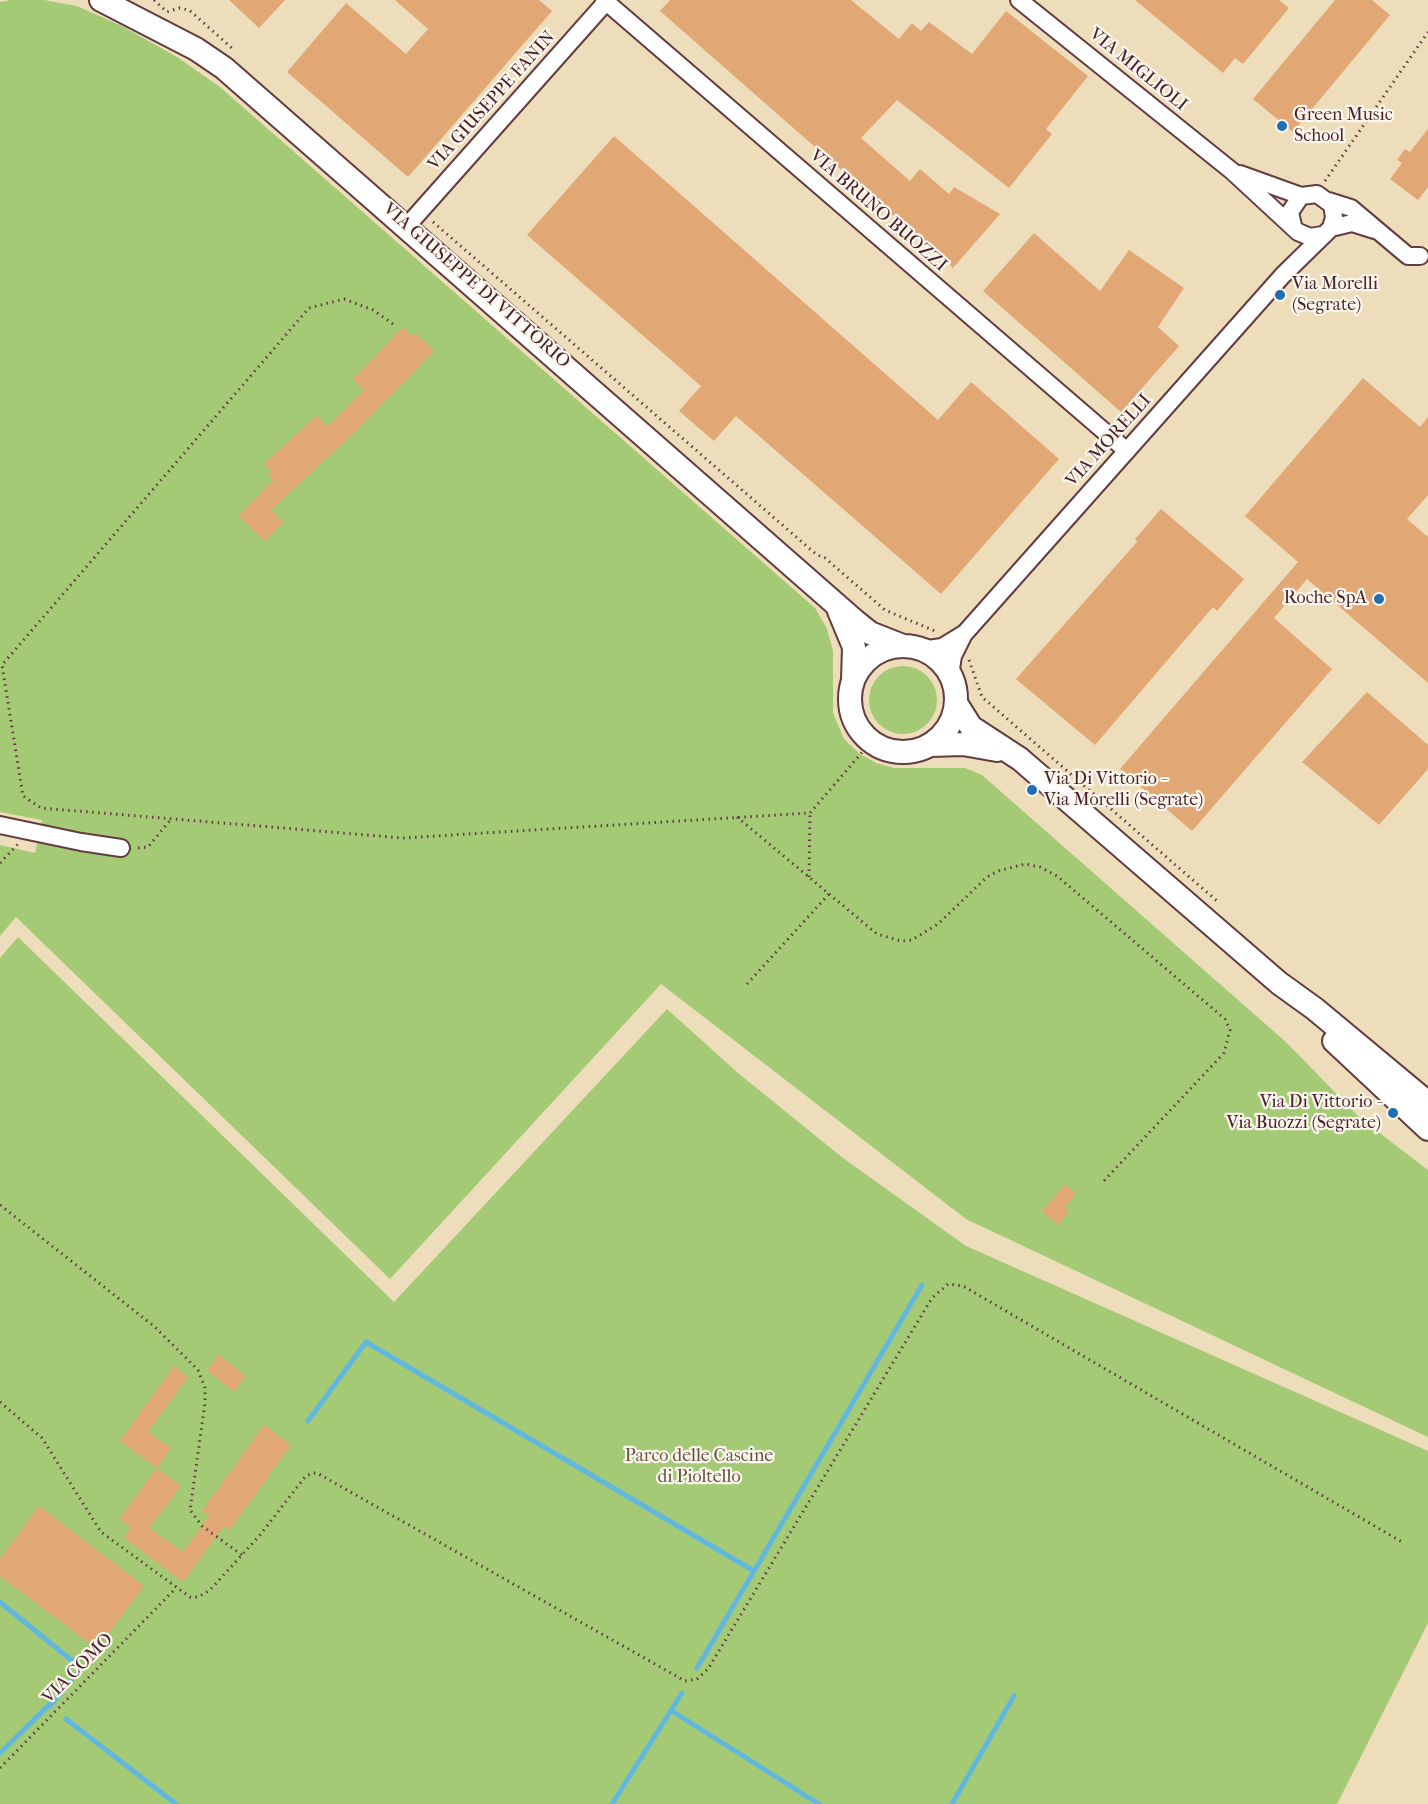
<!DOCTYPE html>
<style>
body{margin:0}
canvas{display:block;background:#edddba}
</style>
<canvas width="1428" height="1804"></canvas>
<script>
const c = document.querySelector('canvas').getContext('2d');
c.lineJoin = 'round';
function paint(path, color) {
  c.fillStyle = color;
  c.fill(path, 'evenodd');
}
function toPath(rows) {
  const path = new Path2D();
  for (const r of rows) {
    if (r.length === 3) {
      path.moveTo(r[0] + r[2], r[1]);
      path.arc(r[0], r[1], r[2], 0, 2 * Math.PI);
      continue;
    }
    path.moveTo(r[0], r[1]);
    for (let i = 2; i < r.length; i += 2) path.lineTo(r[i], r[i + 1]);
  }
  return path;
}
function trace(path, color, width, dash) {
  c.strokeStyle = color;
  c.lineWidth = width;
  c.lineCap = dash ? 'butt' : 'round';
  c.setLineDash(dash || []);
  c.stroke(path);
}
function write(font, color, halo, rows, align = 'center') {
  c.font = font + ' "IM FELL French Canon",serif';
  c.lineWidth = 4.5;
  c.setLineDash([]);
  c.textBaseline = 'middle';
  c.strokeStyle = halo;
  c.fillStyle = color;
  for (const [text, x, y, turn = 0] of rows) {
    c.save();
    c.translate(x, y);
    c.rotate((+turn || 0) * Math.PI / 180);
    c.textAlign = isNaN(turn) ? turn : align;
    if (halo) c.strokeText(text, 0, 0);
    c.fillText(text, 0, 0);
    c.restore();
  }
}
paint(toPath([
 [11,0,44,0,77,6,122,26,177,57,220,87,815,608,827,629,833,651,833,713,844,739,860,754,876,763,894,768,965,768,982,775,1287,1043,1360,1118,1428,1170,1428,1437,966,1219,661,984,390,1279,16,917,0,936,0,845,35,853,42,820,0,812,0,2],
 [903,700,34],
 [18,937,394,1302,667,1009,738,1073,843,1158,966,1246,1428,1451,1428,1623,1337,1804,0,1804,0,958]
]), '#a4ca75');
trace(toPath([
 [308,1421,366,1342,754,1571],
 [0,1602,81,1668,50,1706],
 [697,1668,922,1285],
 [672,1711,819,1804],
 [66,1719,176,1804],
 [0,1753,49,1705],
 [612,1804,682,1693],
 [952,1804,1014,1696]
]), '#61b7de', 5);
paint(toPath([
 [229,0,285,0,259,28],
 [395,0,539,0,552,11,408,177,287,72,346,3,406,54,428,29],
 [670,0,851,0,899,39,912,23,921,31,929,22,972,54,1006,11,1088,76,1046,129,1052,134,1009,188,897,100,861,138,910,181,920,169,949,194,954,187,1000,214,953,268,660,11],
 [1135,0,1279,0,1289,8,1243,64,1235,58,1223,73],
 [1335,0,1372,0,1390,15,1293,132,1253,99],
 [1428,129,1428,187,1418,200,1390,179,1402,163,1397,160,1405,149,1410,152],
 [614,136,938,420,971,382,1059,459,941,594,736,416,714,441,679,411,701,386,527,235],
 [1034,233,1100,291,1129,250,1184,288,1158,327,1179,346,1121,412,983,291],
 [403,327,412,336,415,333,434,351,356,431,271,510,284,522,265,541,238,516,273,480,268,475,272,472,264,464,317,415,327,426,342,412,364,390,353,379],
 [1363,378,1420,427,1428,417,1428,495,1407,519,1428,537,1428,683,1307,579,1274,618,1332,669,1192,831,1120,769,1298,562,1245,516],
 [1161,509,1244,579,1217,611,1213,607,1095,745,1016,679,1137,542,1135,539],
 [1367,692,1428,745,1428,769,1379,825,1302,762],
 [1065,1185,1076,1194,1065,1207,1069,1211,1058,1225,1042,1211],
 [219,1355,246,1376,234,1392,207,1370],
 [174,1366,188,1377,148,1432,171,1448,157,1468,120,1441],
 [264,1425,291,1445,230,1530,224,1526,183,1582,124,1538,131,1527,119,1519,157,1468,181,1486,149,1528,183,1552,209,1516,202,1511],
 [39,1506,144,1586,97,1649,0,1576,0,1559]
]), '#e1a774');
const minor = toPath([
 [604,0,1127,451],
 [1019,0,1232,171,1298,232,1310,237,1322,235],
 [1240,174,1301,196],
 [1329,201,1351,208,1408,256,1420,256],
 [407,226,606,2],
 [1331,228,1352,223,1374,230],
 [921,650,942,647,965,633,1283,275,1331,228,1334,217,1332,205,1317,194,1301,196,1290,212,1293,226],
 [950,675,953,656,963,636],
 [0,825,81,842,121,848]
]);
const secondary = toPath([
 [101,0,196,49,224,68,855,621,870,633,903,646],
 [839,611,854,647,853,680],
 [903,699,53],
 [956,703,971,727,1020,759,1279,983,1315,1009,1428,1103],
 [930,745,963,744,997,750],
 [1334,1041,1428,1129]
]);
trace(minor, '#623c40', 20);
trace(secondary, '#623c40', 26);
trace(toPath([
 [154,0,167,12,179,8,189,10,233,49],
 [1325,181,1428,32],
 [433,222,817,555,825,558,885,610,935,631],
 [393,324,373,310,344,299,309,308,2,665,23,796,41,808,403,838,810,813,871,742],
 [969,660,982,697,1217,901],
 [737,817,877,934,901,941,912,940,938,924,987,877,998,871,1025,864,1040,867,1057,876,1225,1019,1230,1030,1224,1053,1101,1184],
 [138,848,148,847,172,818],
 [0,863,18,844],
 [809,877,810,813],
 [747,984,829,894],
 [0,1205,155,1327,198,1370,205,1388,205,1403,190,1510,202,1526,242,1555],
 [0,1402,42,1438,101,1532,190,1597,198,1597,210,1590,260,1535,305,1477,312,1473,317,1473,685,1681,697,1679,708,1669,932,1298,948,1284,963,1286,1402,1542],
 [0,1768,176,1588]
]), '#623c40', 3, [1.5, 4.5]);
trace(minor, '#fff', 16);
trace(secondary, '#fff', 22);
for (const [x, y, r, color] of [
 [1282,126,6,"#1f6fb2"],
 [1280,295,6,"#1f6fb2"],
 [1379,599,6,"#1f6fb2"],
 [1032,790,6,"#1f6fb2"],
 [1393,1113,6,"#1f6fb2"]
]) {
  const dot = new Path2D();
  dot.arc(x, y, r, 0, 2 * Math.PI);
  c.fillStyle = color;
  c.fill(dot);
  trace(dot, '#fbf7ec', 2);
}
write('18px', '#4a1f2b', '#fbf7ec', [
 ["VIA MIGLIOLI",1138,70,39],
 ["VIA GIUSEPPE FANIN",492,101,-48],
 ["VIA BRUNO BUOZZI",878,211,41],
 ["VIA GIUSEPPE DI VITTORIO",476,286,41],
 ["VIA MORELLI",1109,441,-48],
 ["VIA COMO",78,1669,-45]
]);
write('18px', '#4a1f2b', '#fbf7ec', [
 ["Green Music",1294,116],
 ["School",1294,137],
 ["Via Morelli",1292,285],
 ["(Segrate)",1292,306],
 ["Roche SpA",1367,599,"right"],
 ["Via Di Vittorio -",1044,780],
 ["Via Morelli (Segrate)",1044,801],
 ["Via Di Vittorio -",1381,1103,"right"],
 ["Via Buozzi (Segrate)",1381,1124,"right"]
], 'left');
write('18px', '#655241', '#fbf7ec', [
 ["Parco delle Cascine",699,1457],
 ["di Pioltello",699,1478]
]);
</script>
